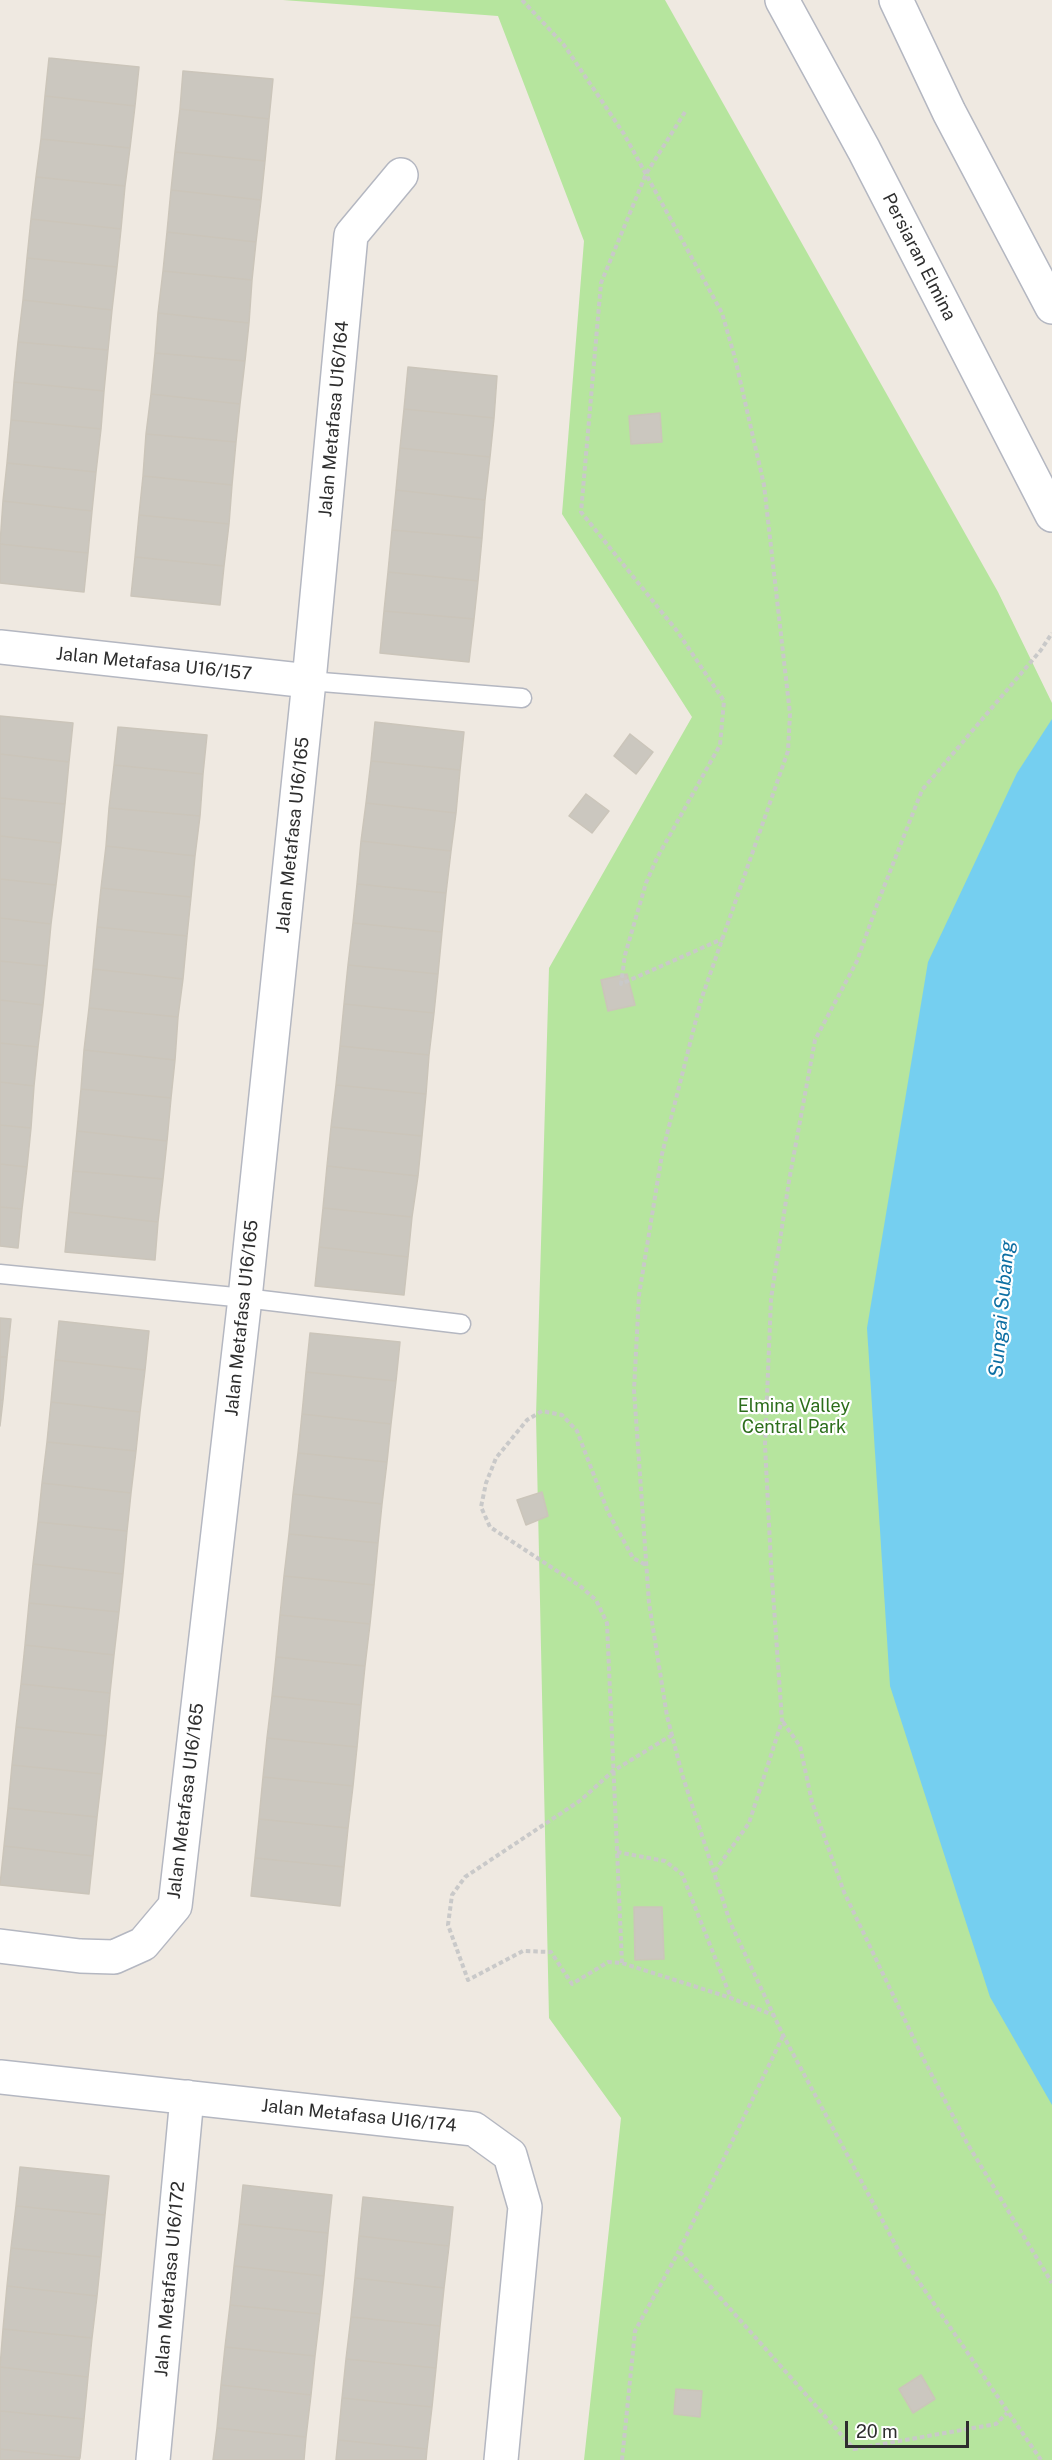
<!DOCTYPE html>
<style>
body{margin:0}
#map{position:relative;width:1052px;height:2460px;overflow:hidden;background:#efe9e1;font-family:"Public Sans",sans-serif}
canvas{display:block}
.scale{position:absolute;left:845px;top:2421px;width:124px;height:27px;box-sizing:border-box;border:3px solid #2e2e2e;border-top:0;padding-left:8px;font-size:18px;line-height:21px;white-space:nowrap;color:#2e2e2e;-webkit-text-stroke:4px #fff;paint-order:stroke}
</style>
<div id="map">
<canvas width="1052" height="2460"></canvas>
<div class="scale">20 m</div>
</div>
<script>
const c = document.querySelector('canvas').getContext('2d');
c.lineJoin = 'round';
function paint(path, color) {
  c.fillStyle = color;
  c.fill(path, 'evenodd');
}
function toPath(rows) {
  const path = new Path2D();
  for (const r of rows) {
    path.moveTo(r[0], r[1]);
    for (let i = 2; i < r.length; i += 2) path.lineTo(r[i], r[i + 1]);
  }
  return path;
}
function trace(path, color, width, dash) {
  c.strokeStyle = color;
  c.lineWidth = width;
  c.lineCap = dash ? 'butt' : 'round';
  c.setLineDash(dash || []);
  c.stroke(path);
}
function write(font, color, halo, rows, align = 'center') {
  c.font = font + ' "Public Sans",sans-serif';
  c.lineWidth = 4.5;
  c.setLineDash([]);
  c.textBaseline = 'middle';
  c.strokeStyle = halo;
  c.fillStyle = color;
  for (const [text, x, y, turn = 0] of rows) {
    c.save();
    c.translate(x, y);
    c.rotate((+turn || 0) * Math.PI / 180);
    c.textAlign = isNaN(turn) ? turn : align;
    if (halo) c.strokeText(text, 0, 0);
    c.fillText(text, 0, 0);
    c.restore();
  }
}
paint(toPath([
 [283,0,665,0,998,592,1052,703,1052,2460,584,2460,621,2118,549,2018,536,1416,549,968,692,717,562,514,584,241,498,16]
]), '#b6e59e');
paint(toPath([
 [1052,719,1052,2105,990,1997,890,1686,867,1328,928,962,1017,773]
]), '#75cff0');
const building = toPath([
 [49,58,139,67,135,106,45,96,49,58],
 [183,71,273,79,269,119,180,109,183,71],
 [45,96,135,106,130,148,41,139,45,96],
 [180,109,269,119,265,161,175,152,180,109],
 [41,139,130,148,125,186,36,177,41,139],
 [175,152,265,161,261,200,171,190,175,152],
 [36,177,125,186,121,229,31,219,36,177],
 [171,190,261,200,256,242,167,232,171,190],
 [31,219,121,229,117,267,27,258,31,219],
 [167,232,256,242,252,280,163,271,167,232],
 [27,258,117,267,112,310,23,300,27,258],
 [163,271,252,280,249,323,158,313,163,271],
 [23,300,112,310,108,350,18,342,23,300],
 [158,313,249,323,245,361,155,353,158,313],
 [18,342,108,350,104,391,14,382,18,342],
 [155,353,245,361,240,404,151,394,155,353],
 [408,367,497,376,494,418,404,409,408,367],
 [14,382,104,391,101,429,11,420,14,382],
 [151,394,240,404,236,442,146,434,151,394],
 [404,409,494,418,490,457,400,448,404,409],
 [660,413,662,442,631,444,629,416,660,413],
 [11,420,101,429,96,472,7,463,11,420],
 [146,434,236,442,232,485,143,476,146,434],
 [400,448,490,457,485,500,396,490,400,448],
 [7,463,96,472,92,511,3,501,7,463],
 [143,476,232,485,229,524,139,515,143,476],
 [396,490,485,500,482,538,392,530,396,490],
 [3,501,92,511,88,553,0,544,3,501],
 [139,515,229,524,224,566,135,557,139,515],
 [392,530,482,538,478,581,388,572,392,530],
 [0,544,88,553,84,592,0,583,0,544],
 [135,557,224,566,220,605,131,596,135,557],
 [388,572,478,581,474,619,384,611,388,572],
 [384,611,474,619,469,662,380,653,384,611],
 [0,716,73,723,69,762,0,754,0,716],
 [375,722,464,732,460,770,371,761,375,722],
 [118,727,207,735,203,774,114,765,118,727],
 [630,734,653,752,636,774,614,756,630,734],
 [0,754,69,762,65,804,0,798,0,754],
 [371,761,460,770,456,813,366,803,371,761],
 [114,765,203,774,200,816,109,808,114,765],
 [586,794,609,811,592,833,569,816,586,794],
 [0,798,65,804,61,843,0,836,0,798],
 [366,803,456,813,451,851,361,841,366,803],
 [109,808,200,816,195,856,106,846,109,808],
 [0,836,61,843,56,885,0,879,0,836],
 [361,841,451,851,446,893,357,884,361,841],
 [106,846,195,856,191,897,101,888,106,846],
 [0,879,56,885,51,924,0,918,0,879],
 [357,884,446,893,442,932,353,923,357,884],
 [101,888,191,897,187,936,97,927,101,888],
 [0,918,51,924,47,966,0,961,0,918],
 [353,923,442,932,438,974,348,965,353,923],
 [97,927,187,936,183,979,93,969,97,927],
 [0,961,47,966,43,1005,0,1000,0,961],
 [348,965,438,974,434,1013,344,1004,348,965],
 [93,969,183,979,178,1017,89,1008,93,969],
 [627,974,635,1005,608,1011,601,980,627,974],
 [0,1000,43,1005,38,1047,0,1043,0,1000],
 [344,1004,434,1013,429,1055,340,1046,344,1004],
 [89,1008,178,1017,175,1060,84,1050,89,1008],
 [0,1043,38,1047,34,1086,0,1082,0,1043],
 [340,1046,429,1055,426,1094,336,1085,340,1046],
 [84,1050,175,1060,171,1098,81,1089,84,1050],
 [0,1082,34,1086,31,1128,0,1125,0,1082],
 [336,1085,426,1094,422,1136,331,1127,336,1085],
 [81,1089,171,1098,167,1141,77,1131,81,1089],
 [0,1125,31,1128,27,1167,0,1164,0,1125],
 [331,1127,422,1136,418,1176,327,1166,331,1127],
 [77,1131,167,1141,163,1179,73,1171,77,1131],
 [0,1164,27,1167,22,1209,0,1207,0,1164],
 [327,1166,418,1176,412,1217,323,1208,327,1166],
 [73,1171,163,1179,158,1222,69,1212,73,1171],
 [0,1207,22,1209,18,1248,0,1246,0,1207],
 [323,1208,412,1217,408,1257,319,1247,323,1208],
 [69,1212,158,1222,155,1260,65,1252,69,1212],
 [319,1247,408,1257,404,1295,315,1286,319,1247],
 [0,1318,11,1319,7,1357,0,1357,0,1318],
 [59,1321,149,1331,145,1370,55,1360,59,1321],
 [310,1333,400,1342,396,1381,306,1372,310,1333],
 [0,1357,7,1357,3,1400,0,1400,0,1357],
 [55,1360,145,1370,140,1412,51,1402,55,1360],
 [306,1372,396,1381,391,1424,302,1414,306,1372],
 [0,1400,3,1400,0,1426,0,1400],
 [51,1402,140,1412,136,1451,47,1442,51,1402],
 [302,1414,391,1424,387,1462,298,1453,302,1414],
 [47,1442,136,1451,131,1493,42,1483,47,1442],
 [298,1453,387,1462,382,1504,293,1494,298,1453],
 [42,1483,131,1493,127,1531,38,1522,42,1483],
 [542,1492,548,1516,526,1525,517,1500,542,1492],
 [293,1494,382,1504,378,1543,289,1534,293,1494],
 [38,1522,127,1531,123,1574,33,1564,38,1522],
 [289,1534,378,1543,374,1585,284,1576,289,1534],
 [33,1564,123,1574,119,1612,29,1603,33,1564],
 [284,1576,374,1585,370,1624,280,1615,284,1576],
 [29,1603,119,1612,114,1655,25,1645,29,1603],
 [280,1615,370,1624,365,1666,276,1657,280,1615],
 [25,1645,114,1655,110,1693,21,1684,25,1645],
 [276,1657,365,1666,361,1705,272,1696,276,1657],
 [21,1684,110,1693,106,1736,16,1727,21,1684],
 [272,1696,361,1705,357,1747,267,1738,272,1696],
 [16,1727,106,1736,102,1774,12,1765,16,1727],
 [267,1738,357,1747,353,1786,263,1777,267,1738],
 [12,1765,102,1774,97,1817,8,1808,12,1765],
 [263,1777,353,1786,348,1828,259,1819,263,1777],
 [8,1808,97,1817,93,1856,4,1846,8,1808],
 [259,1819,348,1828,344,1867,255,1858,259,1819],
 [4,1846,93,1856,89,1894,0,1885,4,1846],
 [255,1858,344,1867,340,1906,251,1896,255,1858],
 [634,1907,662,1907,664,1959,635,1960,634,1907],
 [20,2167,109,2176,105,2215,16,2206,20,2167],
 [243,2185,332,2195,328,2233,239,2224,243,2185],
 [363,2197,453,2207,449,2246,359,2236,363,2197],
 [16,2206,105,2215,101,2257,11,2248,16,2206],
 [239,2224,328,2233,324,2276,234,2266,239,2224],
 [359,2236,449,2246,444,2288,355,2278,359,2236],
 [11,2248,101,2257,97,2296,7,2286,11,2248],
 [234,2266,324,2276,320,2314,230,2305,234,2266],
 [355,2278,444,2288,440,2326,351,2317,355,2278],
 [7,2286,97,2296,92,2338,3,2329,7,2286],
 [230,2305,320,2314,315,2356,225,2347,230,2305],
 [351,2317,440,2326,436,2368,346,2359,351,2317],
 [3,2329,92,2338,88,2377,0,2367,3,2329],
 [225,2347,315,2356,311,2395,221,2385,225,2347],
 [346,2359,436,2368,432,2407,342,2398,346,2359],
 [0,2367,88,2377,84,2419,0,2411,0,2367],
 [921,2375,935,2399,913,2413,899,2389,921,2375],
 [221,2385,311,2395,306,2437,217,2428,221,2385],
 [676,2389,702,2391,700,2417,674,2414,676,2389],
 [342,2398,432,2407,427,2449,338,2440,342,2398],
 [0,2411,84,2419,80,2458,0,2449,0,2411],
 [217,2428,306,2437,304,2460,213,2460,217,2428],
 [338,2440,427,2449,426,2460,336,2460,338,2440],
 [0,2449,80,2458,79,2460,0,2460,0,2449]
]);
paint(building, '#cbc7bf');
trace(building, '#cbc5ba', 1.5);
const service = toPath([
 [309,681,522,698],
 [0,1274,245,1298,461,1324]
]);
const minor = toPath([
 [0,647,309,681],
 [0,1946,80,1956,114,1957,143,1944,175,1906,245,1298,309,681,351,235,401,175],
 [0,2077,474,2129,510,2155,525,2207,501,2460],
 [153,2460,187,2097]
]);
const secondary = toPath([
 [782,0,864,150,1052,515],
 [896,0,949,112,1052,307]
]);
trace(service, '#b4b7c1', 21);
trace(minor, '#b4b7c1', 36);
trace(secondary, '#b4b7c1', 36);
trace(toPath([
 [522,0,564,45,624,134,722,313,735,358,764,485,790,714,788,751,701,1000,662,1154,639,1295,634,1390,649,1603,667,1716,682,1774,730,1922,783,2035,902,2257,1041,2460],
 [685,112,646,174,601,283,581,512,677,631,724,701,720,745,657,858,646,883,625,955,621,984,722,939],
 [783,1722,800,1746,812,1802,844,1892,923,2058,967,2143,1052,2283],
 [672,1735,613,1771,581,1800,465,1877,452,1895,448,1925,468,1980,523,1951,551,1952,572,1984,608,1962,622,1963,731,1998,773,2015],
 [617,1852,665,1861,682,1874,731,1998],
 [715,1871,749,1823,782,1721,771,1564,765,1445,771,1299,789,1181,815,1040,857,961,878,902,922,790,1041,650,1052,633],
 [622,1963,607,1623,596,1600,580,1586,490,1527,481,1507,486,1483,496,1458,527,1420,542,1411,562,1415,577,1431,608,1512,633,1558,646,1565],
 [783,2036,679,2251,854,2449,996,2424,1007,2413],
 [622,2460,635,2331,679,2251]
]), '#c9c9c9', 4, [4.5, 3]);
trace(service, '#fff', 18);
trace(minor, '#fff', 33);
trace(secondary, '#fff', 33);
write('18px', '#2e2e2e', '#fff', [
 ["Persiaran Elmina",919,257,63],
 ["Jalan Metafasa U16/164",334,419,-85],
 ["Jalan Metafasa U16/157",154,664,6],
 ["Jalan Metafasa U16/165",293,835,-84],
 ["Jalan Metafasa U16/165",242,1318,-84],
 ["Jalan Metafasa U16/165",186,1801,-83],
 ["Jalan Metafasa U16/174",359,2116,6],
 ["Jalan Metafasa U16/172",170,2279,-85]
]);
write('18px', '#2c6e1b', '#fff', [
 ["Elmina Valley",794,1406],
 ["Central Park",794,1427]
]);
write('italic 20px', '#0d6fa3', '#fff', [
 ["Sungai Subang",1002,1309,-85]
]);
</script>
